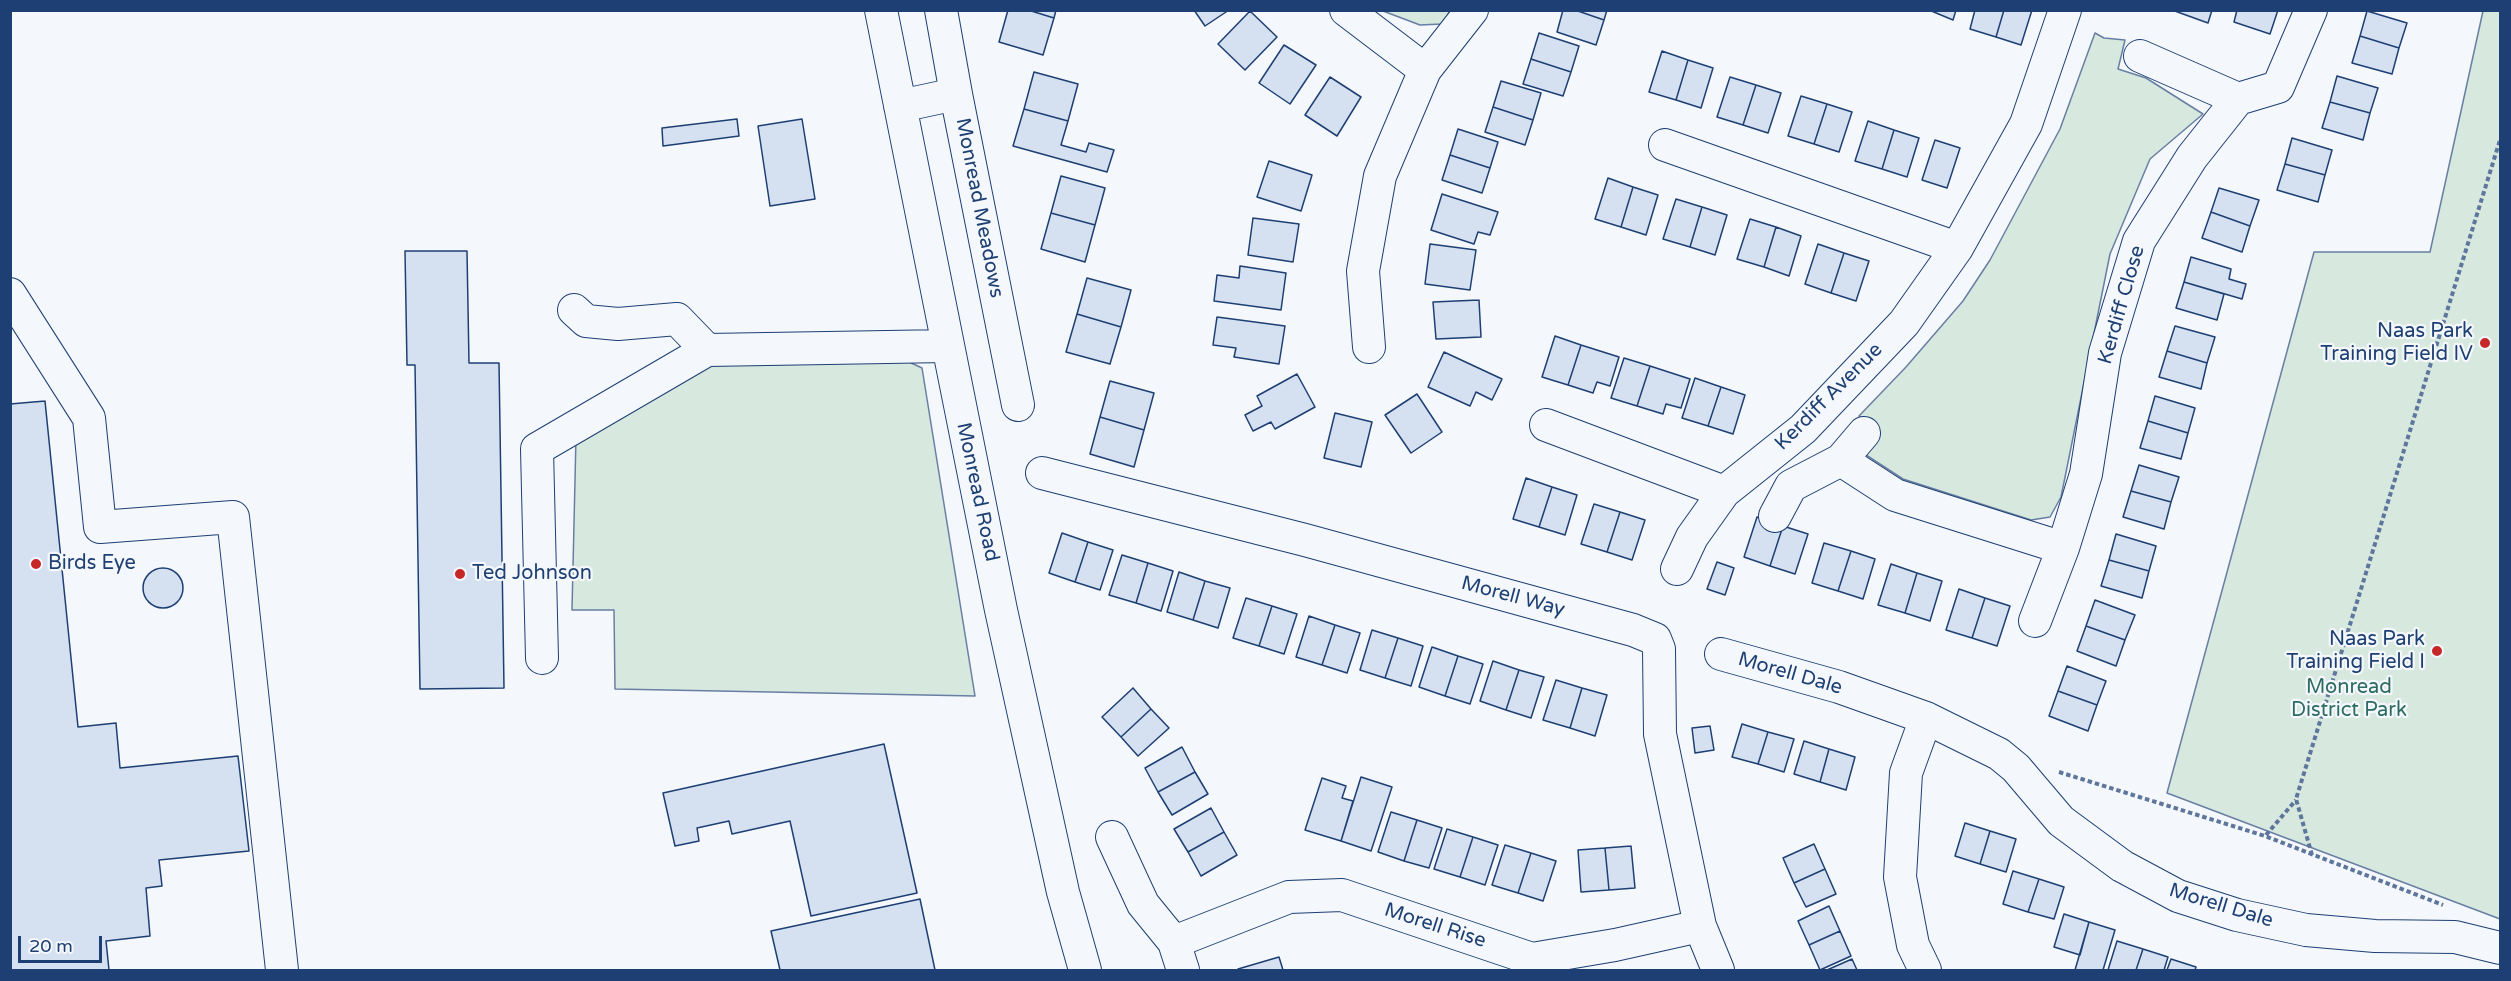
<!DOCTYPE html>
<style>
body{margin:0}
#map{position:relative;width:2511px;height:981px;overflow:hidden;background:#f4f7fb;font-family:"Varela Round",sans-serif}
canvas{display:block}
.frame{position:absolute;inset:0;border:12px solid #1d3f73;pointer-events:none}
.scale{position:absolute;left:18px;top:936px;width:84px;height:27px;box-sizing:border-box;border:3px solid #1d3f73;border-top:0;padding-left:8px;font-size:18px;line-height:21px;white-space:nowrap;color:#1d3f73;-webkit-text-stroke:4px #f4f7fb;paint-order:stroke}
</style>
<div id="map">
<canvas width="2511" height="981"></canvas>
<div class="frame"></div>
<div class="scale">20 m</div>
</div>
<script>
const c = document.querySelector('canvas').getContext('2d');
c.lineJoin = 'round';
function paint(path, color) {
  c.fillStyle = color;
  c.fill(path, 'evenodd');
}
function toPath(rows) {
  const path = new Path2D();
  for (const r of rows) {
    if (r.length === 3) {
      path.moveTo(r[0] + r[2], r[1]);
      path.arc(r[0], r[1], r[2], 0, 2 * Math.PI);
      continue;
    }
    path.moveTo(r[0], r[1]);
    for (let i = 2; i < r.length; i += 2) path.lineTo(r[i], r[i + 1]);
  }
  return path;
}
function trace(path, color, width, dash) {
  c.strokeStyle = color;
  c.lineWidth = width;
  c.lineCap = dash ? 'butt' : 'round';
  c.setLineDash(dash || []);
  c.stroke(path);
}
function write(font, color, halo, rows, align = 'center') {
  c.font = font + ' "Varela Round",sans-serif';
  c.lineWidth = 4.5;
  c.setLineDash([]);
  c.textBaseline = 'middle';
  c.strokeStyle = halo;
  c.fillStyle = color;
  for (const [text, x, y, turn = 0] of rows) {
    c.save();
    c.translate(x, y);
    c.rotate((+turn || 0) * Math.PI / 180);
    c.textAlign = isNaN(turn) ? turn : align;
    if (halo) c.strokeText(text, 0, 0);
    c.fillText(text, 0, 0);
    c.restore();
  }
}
const green = toPath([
 [1383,11,1450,11,1442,24,1420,25,1383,11],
 [2483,11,2500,11,2500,919,2167,793,2314,252,2430,252,2483,11],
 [2095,33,2104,38,2125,40,2118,69,2146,78,2203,114,2150,159,2110,254,2061,497,2050,517,2031,520,1903,479,1866,455,1875,436,1859,416,1906,367,1963,301,1990,260,2060,129,2095,33],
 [725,349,890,353,922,368,975,696,615,689,614,610,572,610,576,437,725,349]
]);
paint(green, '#d7e8df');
trace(green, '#687fa3', 1.5);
const building = toPath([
 [1008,10,1028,10,1054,18,1043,55,999,42,1008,10],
 [1028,10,1056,10,1054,18,1028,10],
 [1194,10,1229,10,1205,26,1194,10],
 [1563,10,1575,10,1604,20,1596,45,1557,32,1563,10],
 [1575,10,1607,10,1604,20,1575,10],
 [1929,10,1956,10,1953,20,1929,10],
 [1975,10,2004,10,1996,37,1970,29,1975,10],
 [2004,10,2032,10,2021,45,1996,37,2004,10],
 [2172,10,2212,10,2208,23,2172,10],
 [2237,10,2278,10,2270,34,2234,22,2237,10],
 [1250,11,1277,37,1245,70,1218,44,1250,11],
 [2367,11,2407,23,2399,48,2360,36,2367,11],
 [1539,33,1579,46,1571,72,1531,59,1539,33],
 [2360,36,2399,48,2392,74,2352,63,2360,36],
 [1284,45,1316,65,1290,104,1259,83,1284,45],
 [1662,51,1688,60,1676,100,1649,92,1662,51],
 [1531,59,1571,72,1563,96,1523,84,1531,59],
 [1688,60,1713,68,1701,108,1676,100,1688,60],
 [1034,72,1078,84,1068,121,1024,109,1034,72],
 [2337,76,2378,88,2370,113,2330,102,2337,76],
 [1330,77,1361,97,1337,136,1305,115,1330,77],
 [1730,77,1756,85,1743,125,1717,117,1730,77],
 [1501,81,1541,93,1533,120,1493,107,1501,81],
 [1756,85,1781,93,1768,133,1743,125,1756,85],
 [1801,96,1827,104,1814,144,1788,136,1801,96],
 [2330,102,2370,113,2363,140,2322,128,2330,102],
 [1827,104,1852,112,1839,152,1814,144,1827,104],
 [1493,107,1533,120,1525,145,1485,132,1493,107],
 [1024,109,1068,121,1061,145,1086,152,1089,143,1114,150,1107,172,1013,146,1024,109],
 [737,119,739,136,663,146,662,128,737,119],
 [802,119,815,199,770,206,758,126,802,119],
 [1868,121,1894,130,1882,169,1855,161,1868,121],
 [1458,129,1498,142,1490,168,1450,155,1458,129],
 [1894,130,1919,138,1907,177,1882,169,1894,130],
 [2292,138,2332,150,2325,175,2285,164,2292,138],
 [1935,140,1960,148,1947,188,1922,180,1935,140],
 [1450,155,1490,168,1482,193,1442,180,1450,155],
 [1269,161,1312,175,1301,211,1257,197,1269,161],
 [2285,164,2325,175,2318,202,2277,190,2285,164],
 [1061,176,1105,188,1095,225,1051,213,1061,176],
 [1608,178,1633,187,1621,227,1595,219,1608,178],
 [1633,187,1658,195,1646,235,1621,227,1633,187],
 [2219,188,2259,200,2250,226,2211,212,2219,188],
 [1442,194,1498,212,1490,235,1478,232,1474,244,1431,230,1442,194],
 [1676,199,1702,207,1690,247,1663,239,1676,199],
 [1702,207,1727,215,1715,255,1690,247,1702,207],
 [2211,212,2250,226,2242,252,2202,238,2211,212],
 [1051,213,1095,225,1085,262,1041,249,1051,213],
 [1253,218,1299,224,1293,262,1248,255,1253,218],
 [1750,219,1776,227,1764,267,1737,259,1750,219],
 [1776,227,1801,236,1789,276,1764,267,1776,227],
 [1430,244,1476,250,1470,290,1425,284,1430,244],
 [1818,244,1844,253,1831,293,1805,284,1818,244],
 [405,251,467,251,469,363,499,363,504,688,420,689,415,365,407,365,405,251],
 [1844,253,1869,261,1856,301,1831,293,1844,253],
 [2191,257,2231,269,2229,279,2246,284,2242,299,2184,282,2191,257],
 [1240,266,1286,273,1281,310,1214,301,1217,275,1239,278,1240,266],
 [1087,278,1131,290,1121,327,1077,314,1087,278],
 [2184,282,2224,294,2217,320,2176,308,2184,282],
 [1479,300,1481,337,1436,339,1433,302,1479,300],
 [1077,314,1121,327,1110,364,1066,352,1077,314],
 [1217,317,1285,326,1279,364,1234,357,1236,348,1213,345,1217,317],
 [2175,326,2215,337,2207,363,2167,351,2175,326],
 [1555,336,1581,345,1568,385,1542,377,1555,336],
 [1581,345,1619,357,1610,386,1597,382,1593,393,1568,385,1581,345],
 [2167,351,2207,363,2201,389,2159,377,2167,351],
 [1444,352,1502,379,1492,400,1476,392,1470,406,1428,387,1444,352],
 [1624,358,1650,366,1637,406,1611,398,1624,358],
 [1650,366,1690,379,1681,408,1666,404,1663,414,1637,406,1650,366],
 [1297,374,1315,407,1275,429,1271,422,1253,431,1245,415,1262,406,1257,396,1297,374],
 [1695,378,1721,387,1708,426,1682,418,1695,378],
 [1110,381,1154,393,1144,430,1100,417,1110,381],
 [1721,387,1745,395,1733,434,1708,426,1721,387],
 [1417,394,1442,432,1411,453,1385,415,1417,394],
 [2155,396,2195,408,2188,433,2148,421,2155,396],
 [45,401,78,727,116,723,120,768,238,756,249,851,159,860,162,886,146,888,150,936,106,941,109,970,10,970,10,404,45,401],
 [1335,413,1372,422,1361,467,1324,458,1335,413],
 [1100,417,1144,430,1134,467,1090,454,1100,417],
 [2148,421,2188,433,2181,459,2140,448,2148,421],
 [2139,465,2179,477,2171,502,2131,491,2139,465],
 [1526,478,1552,487,1539,527,1513,519,1526,478],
 [1552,487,1577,495,1565,535,1539,527,1552,487],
 [2131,491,2171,502,2164,529,2123,517,2131,491],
 [1594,504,1620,512,1607,552,1581,544,1594,504],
 [1620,512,1645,520,1632,560,1607,552,1620,512],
 [1757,517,1783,526,1770,566,1744,557,1757,517],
 [1783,526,1808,534,1795,574,1770,566,1783,526],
 [1062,533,1088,542,1075,582,1049,573,1062,533],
 [2116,534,2156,546,2149,571,2109,560,2116,534],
 [1088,542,1113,550,1100,590,1075,582,1088,542],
 [1824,543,1851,551,1838,591,1812,583,1824,543],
 [1851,551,1875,559,1863,599,1838,591,1851,551],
 [1122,555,1148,563,1136,603,1109,595,1122,555],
 [2109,560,2149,571,2142,598,2101,586,2109,560],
 [1717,562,1734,568,1725,595,1707,589,1717,562],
 [1148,563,1173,571,1161,611,1136,603,1148,563],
 [1891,564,1917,573,1905,613,1878,605,1891,564],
 [163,588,20],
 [1179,572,1205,581,1193,620,1167,612,1179,572],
 [1917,573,1942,581,1930,621,1905,613,1917,573],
 [1205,581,1230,588,1218,628,1193,620,1205,581],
 [1959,589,1985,598,1972,638,1946,630,1959,589],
 [1246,598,1272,606,1259,646,1233,638,1246,598],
 [1985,598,2010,606,1997,646,1972,638,1985,598],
 [2095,600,2135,615,2125,640,2086,626,2095,600],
 [1272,606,1297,614,1284,654,1259,646,1272,606],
 [1309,616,1335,625,1322,665,1296,657,1309,616],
 [1335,625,1360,633,1347,673,1322,665,1335,625],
 [2086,626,2125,640,2116,666,2077,651,2086,626],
 [1372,630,1398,638,1385,678,1360,670,1372,630],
 [1398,638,1423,646,1411,686,1385,678,1398,638],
 [1432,647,1458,656,1445,696,1419,687,1432,647],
 [1458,656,1483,664,1470,704,1445,696,1458,656],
 [1493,661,1519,670,1506,710,1480,701,1493,661],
 [2067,666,2106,681,2097,705,2058,691,2067,666],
 [1519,670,1544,677,1531,718,1506,710,1519,670],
 [1556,680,1582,688,1570,728,1543,720,1556,680],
 [1133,688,1151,709,1121,737,1102,717,1133,688],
 [1582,688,1607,695,1595,736,1570,728,1582,688],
 [2058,691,2097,705,2088,731,2049,716,2058,691],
 [1151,709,1169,728,1138,756,1121,737,1151,709],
 [1742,724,1768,732,1758,764,1732,757,1742,724],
 [1710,726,1714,750,1695,753,1692,728,1710,726],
 [1768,732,1794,739,1784,772,1758,764,1768,732],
 [1804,741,1829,749,1820,782,1794,774,1804,741],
 [884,744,917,893,811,916,790,821,732,834,729,821,697,828,699,841,675,846,663,793,884,744],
 [1182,747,1195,772,1158,792,1145,768,1182,747],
 [1829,749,1855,757,1846,790,1820,782,1829,749],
 [1195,772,1208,794,1172,815,1158,792,1195,772],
 [1361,777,1392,787,1371,851,1341,841,1361,777],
 [1322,778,1346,786,1342,798,1353,801,1341,841,1305,830,1322,778],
 [1211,808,1224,832,1188,852,1174,829,1211,808],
 [1391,812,1417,820,1404,861,1378,852,1391,812],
 [1417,820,1442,828,1429,868,1404,861,1417,820],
 [1965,823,1990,831,1980,864,1955,856,1965,823],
 [1447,829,1473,837,1460,877,1434,869,1447,829],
 [1990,831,2016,839,2006,872,1980,864,1990,831],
 [1224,832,1237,855,1201,876,1188,852,1224,832],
 [1473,837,1498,845,1485,885,1460,877,1473,837],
 [1814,844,1825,869,1794,883,1783,858,1814,844],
 [1505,845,1531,853,1518,893,1492,885,1505,845],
 [1631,846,1635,888,1609,890,1605,848,1631,846],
 [1605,848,1609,890,1581,892,1578,850,1605,848],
 [1531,853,1556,861,1543,901,1518,893,1531,853],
 [1825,869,1836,894,1806,907,1794,883,1825,869],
 [2013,871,2039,879,2028,912,2003,904,2013,871],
 [2039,879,2064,887,2054,919,2028,912,2039,879],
 [920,899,935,970,780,970,771,931,920,899],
 [1829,906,1840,931,1809,945,1798,921,1829,906],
 [2064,914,2089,922,2080,955,2054,947,2064,914],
 [2089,922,2115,930,2103,970,2075,970,2089,922],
 [1840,931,1851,956,1820,970,1809,945,1840,931],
 [2117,941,2143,949,2136,970,2108,970,2117,941],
 [2143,949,2168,957,2164,970,2136,970,2143,949],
 [1279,957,1283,970,1239,970,1238,969,1279,957],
 [1852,959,1857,970,1827,970,1852,959],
 [2171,959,2196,967,2195,970,2167,970,2171,959]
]);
paint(building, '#d5e0f0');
trace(building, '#1d3f73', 1.5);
const minor = toPath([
 [881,10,1001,610,1063,892,1085,970],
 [941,10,956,94,1018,405],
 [1346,10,1425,70],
 [2140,56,2238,99],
 [900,106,956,94],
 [1665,145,1957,248],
 [10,294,89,418,100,527,233,517,282,970],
 [574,310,586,321,618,324,677,319,707,350],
 [1369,347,1363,271,1380,176,1425,70,1472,10],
 [1546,425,1724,492],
 [1864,433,1841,460,1895,495,2063,548],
 [1042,473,1305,540,1633,630,1655,639,1659,649,1660,734,1700,926,1718,970],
 [1775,516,1791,486,1841,460],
 [1677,569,1692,537,1724,492,1803,429,1904,323,1957,248,2026,124,2065,10],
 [2035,621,2063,548,2086,474,2105,353,2139,241,2192,157,2238,99,2278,87,2311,10],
 [1721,654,1839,687,1926,718,1999,754,2016,768,2061,821,2122,866,2178,896,2237,915,2306,930,2375,936,2455,937,2500,948],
 [542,658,537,449,707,350,947,346],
 [1112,837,1143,904,1174,942,1183,970],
 [1174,942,1289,897,1342,895,1532,959,1615,945,1700,926],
 [1925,970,1913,945,1900,877,1906,773,1926,718]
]);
trace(minor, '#1d3f73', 34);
trace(toPath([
 [2059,772,2265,836,2443,905],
 [2266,835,2296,800],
 [2312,855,2296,799,2500,140]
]), '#5e769c', 4, [4.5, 3]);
trace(minor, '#f4f7fb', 32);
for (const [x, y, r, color] of [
 [2485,343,6,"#c62828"],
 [36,564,6,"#c62828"],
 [460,574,6,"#c62828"],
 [2437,651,6,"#c62828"]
]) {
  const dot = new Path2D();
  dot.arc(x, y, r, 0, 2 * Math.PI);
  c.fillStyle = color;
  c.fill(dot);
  trace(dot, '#f4f7fb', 2);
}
write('20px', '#1d3f73', '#f4f7fb', [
 ["Monread Meadows",979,208,79],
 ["Kerdiff Close",2122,305,-74],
 ["Kerdiff Avenue",1829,397,-45],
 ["Monread Road",977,492,78],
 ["Morell Way",1513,597,15],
 ["Morell Dale",1790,674,16],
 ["Morell Dale",2221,906,17],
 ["Morell Rise",1435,926,18]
]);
write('20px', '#1d3f73', '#f4f7fb', [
 ["Naas Park",2473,332],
 ["Training Field IV",2473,355],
 ["Birds Eye",48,564,"left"],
 ["Ted Johnson",472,574,"left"],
 ["Naas Park",2425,640],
 ["Training Field I",2425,663]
], 'right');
write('20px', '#2c6c60', '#f4f7fb', [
 ["Monread",2349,688],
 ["District Park",2349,711]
]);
</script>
